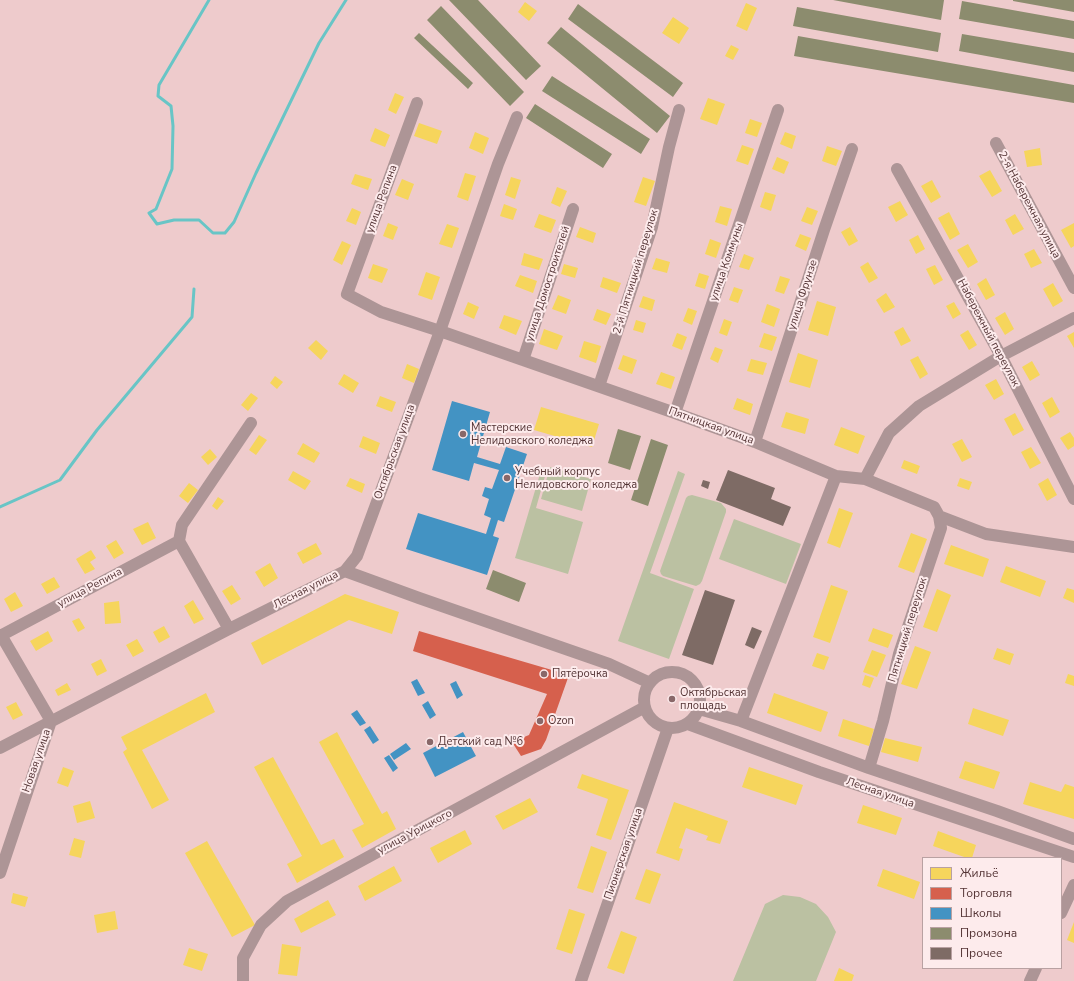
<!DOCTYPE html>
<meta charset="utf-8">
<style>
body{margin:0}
#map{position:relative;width:1074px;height:981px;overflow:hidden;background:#eecbcc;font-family:"Nunito Sans",sans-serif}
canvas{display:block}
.legend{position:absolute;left:922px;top:857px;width:140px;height:112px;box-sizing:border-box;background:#fdebec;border:1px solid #b9a1a2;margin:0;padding:5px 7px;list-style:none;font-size:12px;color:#533334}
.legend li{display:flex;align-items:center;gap:8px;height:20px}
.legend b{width:20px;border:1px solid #b9a1a2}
</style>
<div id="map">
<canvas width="1074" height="981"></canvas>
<ul class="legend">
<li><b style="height:11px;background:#f6d55c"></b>Жильё</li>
<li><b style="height:11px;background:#d6604d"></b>Торговля</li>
<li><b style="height:11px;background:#4393c3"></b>Школы</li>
<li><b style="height:11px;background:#8c8c6e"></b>Промзона</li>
<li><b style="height:11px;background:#7e6b65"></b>Прочее</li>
</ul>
</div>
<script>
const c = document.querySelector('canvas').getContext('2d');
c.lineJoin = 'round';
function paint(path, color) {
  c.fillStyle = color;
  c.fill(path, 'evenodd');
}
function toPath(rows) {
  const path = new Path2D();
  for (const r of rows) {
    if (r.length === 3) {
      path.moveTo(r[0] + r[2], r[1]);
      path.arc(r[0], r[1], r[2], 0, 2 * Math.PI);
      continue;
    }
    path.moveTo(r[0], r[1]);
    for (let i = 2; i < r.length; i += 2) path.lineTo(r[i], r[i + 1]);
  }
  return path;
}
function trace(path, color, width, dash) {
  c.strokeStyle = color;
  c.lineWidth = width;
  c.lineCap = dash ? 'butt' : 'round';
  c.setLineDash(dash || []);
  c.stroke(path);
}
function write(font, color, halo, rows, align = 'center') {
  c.font = font + ' "Nunito Sans",sans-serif';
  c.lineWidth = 4;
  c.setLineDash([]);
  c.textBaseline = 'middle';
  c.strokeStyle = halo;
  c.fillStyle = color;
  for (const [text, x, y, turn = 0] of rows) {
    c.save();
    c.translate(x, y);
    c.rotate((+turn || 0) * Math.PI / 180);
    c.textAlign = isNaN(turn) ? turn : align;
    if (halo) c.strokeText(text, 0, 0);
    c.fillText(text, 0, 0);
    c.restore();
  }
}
paint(toPath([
 [542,467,547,469,536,508,583,522,568,574,515,558],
 [550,467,591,479,582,511,541,499],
 [678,471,685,474,650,573,694,589,669,659,618,641],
 [692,495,721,503,726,509,726,512,702,581,700,584,696,586,663,576,661,574,660,571,686,498,688,496],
 [734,519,801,544,786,584,719,559],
 [783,895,800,897,816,904,828,917,836,932,816,981,733,981,765,904]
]), '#bbc1a2');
paint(toPath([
 [525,2,537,11,529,21,518,12],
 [746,3,757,8,747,31,736,26],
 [673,17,689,28,679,44,662,33],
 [731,45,739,49,733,60,725,56],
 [395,93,404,97,396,114,388,110],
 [708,98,725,104,717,125,700,119],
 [750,119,762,123,757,137,745,133],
 [419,123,442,131,437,144,414,136],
 [375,128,390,135,385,147,370,141],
 [475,132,489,138,483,154,469,148],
 [785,132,796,136,792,149,780,144],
 [742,145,754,149,748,165,736,161],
 [827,146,842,151,836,166,822,161],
 [1040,148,1042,165,1027,167,1024,151],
 [777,157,789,162,784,174,772,169],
 [990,170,1002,191,992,197,979,176],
 [465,173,476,176,468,201,457,197],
 [355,174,372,179,368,190,351,184],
 [511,177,521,180,515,199,505,195],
 [643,177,655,181,646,206,634,202],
 [402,179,414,184,408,200,395,195],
 [932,180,941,197,931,203,921,186],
 [557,187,567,191,560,207,551,203],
 [765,192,776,195,771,211,760,207],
 [900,201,908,215,896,222,888,207],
 [504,204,517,209,513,220,500,216],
 [720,206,732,209,727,226,715,222],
 [807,207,818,211,812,225,801,221],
 [352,208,361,212,356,225,346,221],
 [949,212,960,234,950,240,938,218],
 [539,214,556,220,551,233,534,227],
 [1015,214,1024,229,1013,235,1005,220],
 [388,223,398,227,393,240,383,236],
 [1074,223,1074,246,1071,248,1061,230],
 [447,224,459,228,452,248,439,244],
 [580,227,596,233,593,243,576,237],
 [850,227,858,241,849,246,841,232],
 [800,234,811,238,806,251,795,246],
 [918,235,925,249,916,254,909,240],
 [710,239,721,243,716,258,705,254],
 [342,241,351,245,342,265,333,260],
 [968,244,978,262,968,268,957,250],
 [1034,249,1042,263,1031,268,1024,254],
 [524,253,543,259,539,270,521,265],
 [744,254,754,258,749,270,739,267],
 [656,258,670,262,667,273,652,269],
 [868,262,878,278,869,283,860,267],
 [373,264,388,269,382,283,368,278],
 [564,264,578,268,575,278,561,274],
 [935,265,943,280,934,285,926,269],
 [426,272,440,277,432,300,418,295],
 [699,273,709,276,705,289,695,286],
 [520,275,537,281,533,293,515,286],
 [780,276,790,279,784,294,775,291],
 [603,277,621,283,617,293,600,287],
 [986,278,995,295,986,300,977,284],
 [1053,283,1063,301,1053,307,1043,289],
 [734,287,743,290,738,303,729,300],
 [886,293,895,307,884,313,876,300],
 [558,295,571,300,566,314,552,309],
 [643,296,655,300,652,311,639,307],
 [817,301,836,307,828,336,808,330],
 [468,302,479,307,474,319,463,314],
 [954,302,961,314,953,319,946,306],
 [767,304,780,309,774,327,761,322],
 [688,308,697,311,692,325,683,321],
 [597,309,611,314,606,325,593,320],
 [1005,312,1014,329,1005,335,995,318],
 [504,315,522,321,516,335,499,328],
 [724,319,732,322,727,336,719,333],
 [636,320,646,323,643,333,633,330],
 [903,327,911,341,901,346,894,332],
 [544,329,563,336,557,350,539,344],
 [968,330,977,345,969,350,960,335],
 [1074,332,1074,348,1067,336],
 [677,333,687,337,682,350,672,346],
 [764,333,777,337,772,351,759,347],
 [316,340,328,351,321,360,308,348],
 [584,341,601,346,596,363,579,357],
 [715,347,723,350,718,363,710,359],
 [798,353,818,360,810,388,789,382],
 [623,355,637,360,632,374,618,369],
 [918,356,928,374,920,379,910,360],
 [751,359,767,363,763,375,747,371],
 [1032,361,1040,375,1030,381,1022,367],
 [407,364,419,369,414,383,402,378],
 [661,372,675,377,671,389,656,384],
 [344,374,359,383,353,393,338,384],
 [275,376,283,382,277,389,270,383],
 [996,379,1004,394,994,400,985,385],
 [251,393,258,398,248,411,241,405],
 [380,396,396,402,392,412,376,406],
 [1052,397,1060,412,1050,418,1042,403],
 [737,398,753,404,750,415,733,409],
 [541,407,599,424,592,447,534,430],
 [786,412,809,419,805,434,781,427],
 [1015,413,1024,430,1013,436,1004,419],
 [841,427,865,436,858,454,834,445],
 [1070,432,1074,438,1074,446,1068,450,1060,438],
 [259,435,267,440,256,455,249,450],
 [363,436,380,443,376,454,359,447],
 [962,439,972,457,962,462,952,444],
 [303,443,320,453,314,463,297,454],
 [1031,447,1041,463,1030,469,1021,452],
 [210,449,217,457,208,465,201,457],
 [904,460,920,466,917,474,901,468],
 [293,471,311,481,305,490,288,480],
 [350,478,365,484,362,493,346,486],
 [960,478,972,482,969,490,957,486],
 [1048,478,1057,495,1047,501,1038,484],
 [189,483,198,490,188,503,179,496],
 [218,497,224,501,217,510,212,506],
 [839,508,853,513,840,548,827,543],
 [148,522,156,538,142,545,133,529],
 [911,533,927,539,914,573,898,567],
 [116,540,124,553,114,559,106,546],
 [316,543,322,554,303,564,297,553],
 [951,545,989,559,983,577,944,564],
 [91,550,96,558,90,562,95,569,85,574,76,559],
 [270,563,278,578,264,587,255,572],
 [1006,566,1046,581,1040,597,1000,582],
 [54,577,60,587,47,594,41,584],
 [232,585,241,599,231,605,222,591],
 [831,585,848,591,830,643,813,637],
 [1067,588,1074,590,1074,603,1063,598],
 [937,589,951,595,937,632,923,627],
 [15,592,23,606,11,612,4,599],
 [345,594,399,612,392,634,349,620,262,665,251,643],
 [193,600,204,619,194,624,184,606],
 [119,601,121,623,105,624,104,603],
 [79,618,85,628,78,632,72,621],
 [164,626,170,637,159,643,153,632],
 [873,628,893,635,888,648,868,641],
 [48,631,53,641,36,651,30,641],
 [137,639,144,651,133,657,126,645],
 [915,646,931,652,917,689,901,684],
 [997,648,1014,654,1010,665,993,659],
 [872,650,886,655,877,677,863,672],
 [817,653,829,657,824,670,812,666],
 [101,659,107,671,97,676,91,664],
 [1068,674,1074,676,1074,686,1065,683],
 [865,675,874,678,870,688,862,685],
 [67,683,71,690,58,696,55,690],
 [206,693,215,712,142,750,169,800,152,809,123,752,127,749,121,737],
 [774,693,828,712,821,732,767,713],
 [16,702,23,715,13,720,6,707],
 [973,708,1009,720,1003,736,968,724],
 [843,719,874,729,869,746,838,736],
 [337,732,382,814,387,811,396,829,362,848,352,830,364,824,319,742],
 [885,738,922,747,918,762,881,752],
 [273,757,321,845,334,839,344,857,297,883,287,864,302,856,254,767],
 [965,761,1000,772,994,789,959,778],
 [63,767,74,771,68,787,57,783],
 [749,767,803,785,796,805,742,787],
 [582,774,629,790,611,840,596,835,608,799,577,788],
 [1030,782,1061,792,1065,784,1074,787,1074,819,1023,804],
 [530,798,538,812,503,830,495,816],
 [90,801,95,818,77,823,73,806],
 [674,802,728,821,720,844,706,840,708,836,686,828,679,848,683,849,679,861,656,853],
 [863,805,902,818,896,835,857,823],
 [465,830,472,844,438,863,430,848],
 [938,831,976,845,972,858,967,858,933,846],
 [74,838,85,841,81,858,69,855],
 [207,841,255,925,232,937,185,853],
 [591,846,607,852,593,893,577,888],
 [394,866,402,881,365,901,358,886],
 [646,869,661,874,650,904,635,899],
 [883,869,920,882,914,899,877,886],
 [13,893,28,897,25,907,11,903],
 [328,900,336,915,301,933,294,919],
 [569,909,585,914,572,954,556,949],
 [115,911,118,929,97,933,94,915],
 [1074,922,1074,943,1067,940],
 [621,931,637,937,624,974,607,968],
 [282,944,301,947,297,976,278,974],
 [189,948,208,954,202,971,183,965],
 [839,968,854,975,852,981,834,981]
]), '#f6d55c');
paint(toPath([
 [419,631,569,675,546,740,541,749,521,756,512,742,529,735,547,694,413,651]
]), '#d6604d');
paint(toPath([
 [452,401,490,412,477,457,500,464,506,447,527,454,504,522,498,520,493,536,499,538,487,575,406,549,418,513,486,534,491,518,484,515,489,499,482,496,485,487,492,489,499,470,474,463,469,481,432,470],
 [417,679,425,693,418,696,411,682],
 [456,681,463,695,457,699,450,684],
 [428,701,436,715,430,719,422,705],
 [357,710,366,723,360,726,351,714],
 [370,726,379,740,373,744,364,730],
 [463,732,476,756,435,777,423,753],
 [406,743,411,749,394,760,390,754],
 [389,755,398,768,393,772,384,758]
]), '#4393c3');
paint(toPath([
 [449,0,478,0,541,66,526,80],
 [833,0,944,0,941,20],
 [1013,0,1074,0,1074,12,1013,1],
 [962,1,1074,21,1074,39,959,19],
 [578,4,683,83,673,97,568,19],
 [441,6,524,92,510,106,427,20],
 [797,7,941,33,938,52,793,26],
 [561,27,670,116,657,133,547,43],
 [419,33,473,83,468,89,414,38],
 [962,34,1074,53,1074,72,959,51],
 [798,36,1074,85,1074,103,794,56],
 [552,76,650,139,641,154,542,91],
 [535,104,612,154,603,168,526,118],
 [618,429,641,436,630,470,608,463],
 [651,439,668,445,648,506,631,500],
 [493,570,526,583,519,602,486,589]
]), '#8c8c6e');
trace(toPath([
 [209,0,159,85,158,96,171,106,173,126,172,169,156,209,149,213,157,224,174,220,199,220,213,233,225,233,234,222,256,173,319,43,346,0],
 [0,507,60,480,97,430,192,317,194,289]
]), '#68c5c6', 3);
paint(toPath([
 [728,470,775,488,771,499,791,507,783,526,716,500],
 [703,480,710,482,708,489,701,486],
 [705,590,735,600,713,665,682,655],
 [752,627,762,631,754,649,745,645]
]), '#7e6b65');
trace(toPath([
 [417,103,347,294,381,312,440,331,675,413,755,442,836,476,865,479,934,507,939,516,986,534,1074,547],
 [996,143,1074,288],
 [897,169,1001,356,1074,499],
 [523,360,573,209],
 [599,386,652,227,669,147,679,110],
 [675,413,778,110],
 [755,442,824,230,852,149],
 [865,479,889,433,919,406,1001,356,1074,318],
 [179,541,182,525,251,423],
 [345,571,419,598,609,664,650,683],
 [0,636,179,541,229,629],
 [672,700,28],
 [699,709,741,721,869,768,997,811,1074,839],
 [741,721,836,476],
 [688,724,819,772,1074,857],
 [0,748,229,629,345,571,357,556,440,331,498,164,517,117],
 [869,768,883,721,899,654,941,528,939,516],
 [0,873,51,721,1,635],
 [1061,913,1074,885],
 [243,981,243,958,261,925,287,901,645,707],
 [581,981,668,728],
 [1030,981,1036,968]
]), '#ad9596', 12);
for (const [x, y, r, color] of [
 [463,434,4,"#896869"],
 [507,478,4,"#896869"],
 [544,674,4,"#896869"],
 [672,699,4,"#896869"],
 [540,721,4,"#896869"],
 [430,742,4,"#896869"]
]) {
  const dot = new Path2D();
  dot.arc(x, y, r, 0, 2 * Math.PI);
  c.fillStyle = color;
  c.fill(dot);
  trace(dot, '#fdebec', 1.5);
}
write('11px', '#533334', '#fdebec', [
 ["улица Репина",382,199,-70],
 ["2-я Набережная улица",1029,205,62],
 ["улица Коммуны",727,262,-71],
 ["2-й Пятницкий переулок",636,272,-73],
 ["улица Домостроителей",548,284,-72],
 ["улица Фрунзе",803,295,-72],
 ["Набережный переулок",988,333,62],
 ["Пятницкая улица",711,426,20],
 ["Октябрьская улица",395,452,-70],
 ["улица Репина",90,588,-28],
 ["Лесная улица",306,590,-27],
 ["Пятницкий переулок",908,630,-73],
 ["Новая улица",37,761,-71],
 ["Лесная улица",880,793,19],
 ["улица Урицкого",415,832,-28],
 ["Пионерская улица",624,854,-71]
]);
write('11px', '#533334', '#fdebec', [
 ["Мастерские",471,428],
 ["Нелидовского коледжа",471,441],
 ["Учебный корпус",515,472],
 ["Нелидовского коледжа",515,485],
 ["Пятёрочка",552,674],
 ["Октябрьская",680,693],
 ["площадь",680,706],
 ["Ozon",548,721],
 ["Детский сад №6",438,742]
], 'left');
</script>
